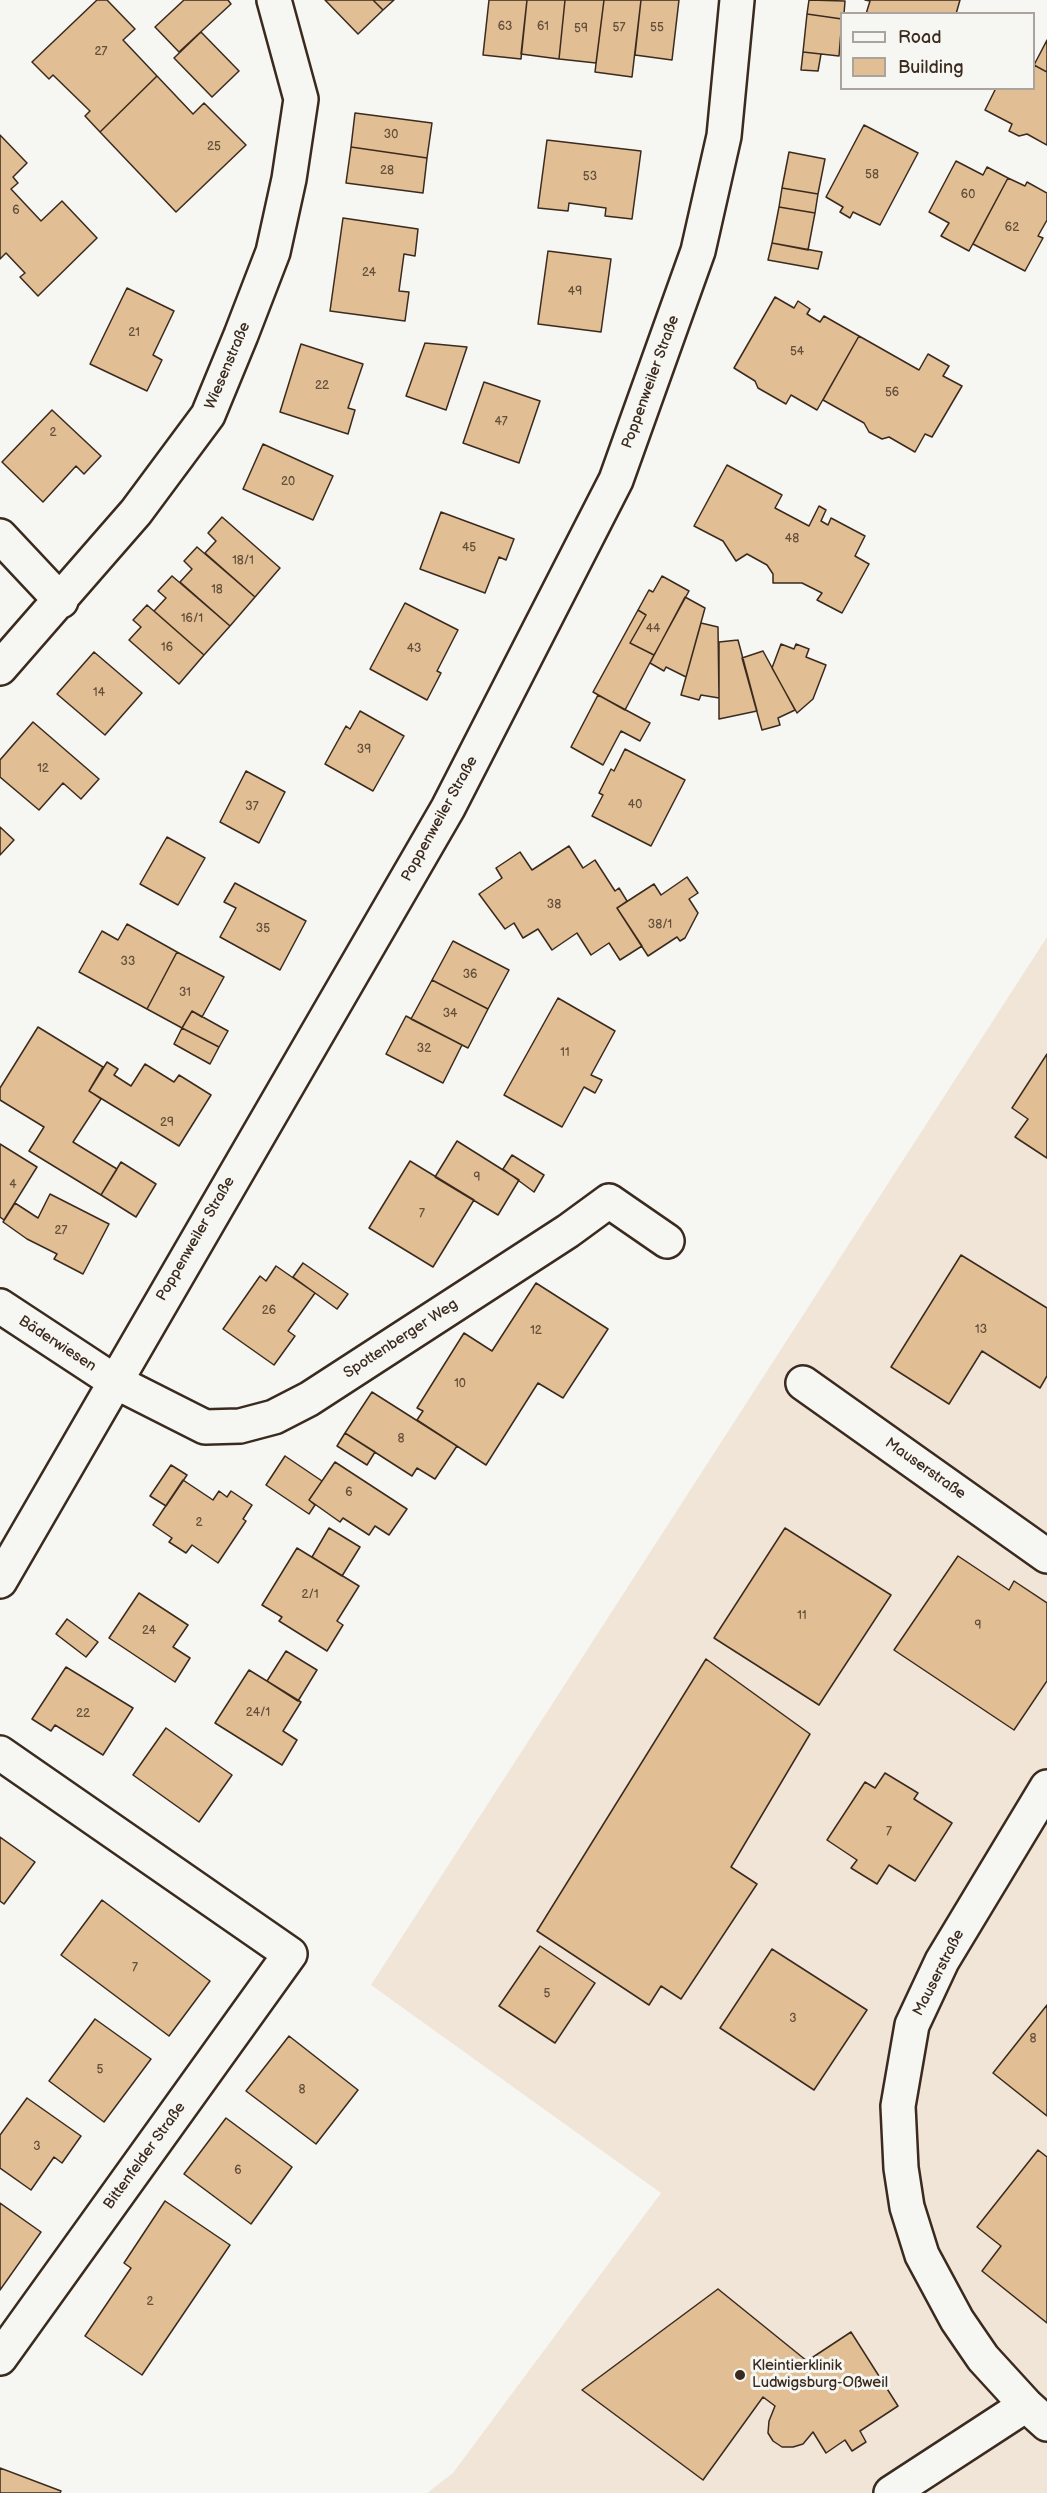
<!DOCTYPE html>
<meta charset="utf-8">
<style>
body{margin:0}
#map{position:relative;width:1047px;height:2493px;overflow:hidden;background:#f6f6f2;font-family:"Balsamiq Sans",sans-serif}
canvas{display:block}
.legend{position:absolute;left:840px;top:12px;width:195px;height:78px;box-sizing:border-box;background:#f6f6f2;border:2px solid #aba49d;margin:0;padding:8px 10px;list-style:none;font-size:18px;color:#3b2a1e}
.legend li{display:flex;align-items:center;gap:12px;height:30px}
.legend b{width:30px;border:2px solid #aba49d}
</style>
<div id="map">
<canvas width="1047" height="2493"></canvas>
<ul class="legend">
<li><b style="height:8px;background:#f6f6f2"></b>Road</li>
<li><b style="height:16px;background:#e1be93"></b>Building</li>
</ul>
</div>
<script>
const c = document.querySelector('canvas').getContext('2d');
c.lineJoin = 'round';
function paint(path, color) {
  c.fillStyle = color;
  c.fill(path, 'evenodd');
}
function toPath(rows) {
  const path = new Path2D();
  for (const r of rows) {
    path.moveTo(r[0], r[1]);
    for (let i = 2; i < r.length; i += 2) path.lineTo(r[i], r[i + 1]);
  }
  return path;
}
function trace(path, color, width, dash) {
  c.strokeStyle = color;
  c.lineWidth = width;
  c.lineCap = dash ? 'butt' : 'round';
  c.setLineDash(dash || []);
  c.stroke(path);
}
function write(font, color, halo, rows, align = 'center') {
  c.font = font + ' "Balsamiq Sans",sans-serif';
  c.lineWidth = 6;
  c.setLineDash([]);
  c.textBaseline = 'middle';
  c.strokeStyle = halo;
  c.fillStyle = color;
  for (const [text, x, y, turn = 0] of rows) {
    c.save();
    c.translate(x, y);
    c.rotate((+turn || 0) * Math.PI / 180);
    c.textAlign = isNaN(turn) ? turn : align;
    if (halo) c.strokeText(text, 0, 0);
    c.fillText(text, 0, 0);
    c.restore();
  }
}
paint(toPath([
 [1047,937,1047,2493,427,2493,453,2473,661,2193,371,1985]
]), '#f0e5d6');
const building = toPath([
 [97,0,107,0,135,29,123,40,157,76,100,132,85,116,90,111,53,75,49,79,32,62,97,0],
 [184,0,228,0,231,4,179,52,155,27,184,0],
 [325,0,373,0,383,10,358,34,325,0],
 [373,0,394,0,383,10,373,0],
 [489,0,527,0,521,59,483,55,489,0],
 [527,0,565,0,559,59,521,54,527,0],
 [565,0,604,0,596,63,559,59,565,0],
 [604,0,641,0,632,77,595,72,604,0],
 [641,0,679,0,672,60,635,55,641,0],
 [809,0,845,1,844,14,842,14,842,19,807,14,809,0],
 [865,0,960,0,956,14,866,14,870,1,865,0],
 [807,14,842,19,839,56,803,52,807,14],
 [201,32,239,71,212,97,174,58,201,32],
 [1047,40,1047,72,1034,65,1047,40],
 [803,52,821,54,818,71,801,70,803,52],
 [1034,65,1047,72,1047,145,1027,134,1019,136,1009,131,1012,124,985,110,996,88,1034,88,1034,65],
 [157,76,193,114,204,103,246,145,176,212,100,132,157,76],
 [355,113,432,123,427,158,351,147,355,113],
 [864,125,918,153,880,225,853,212,850,218,840,212,843,207,826,197,864,125],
 [0,135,27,163,13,177,18,183,11,189,41,221,62,201,97,238,38,296,20,277,25,273,6,253,0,259,0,135],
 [547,140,641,151,632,219,605,216,606,208,569,203,568,211,538,208,547,140],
 [351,147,427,158,423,193,346,183,351,147],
 [789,152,825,159,818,194,782,188,789,152],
 [956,161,983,175,987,167,1008,178,969,251,941,236,949,223,929,212,956,161],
 [1008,178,1025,186,1027,182,1047,193,1047,220,1038,236,1043,238,1025,271,973,244,1008,178],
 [782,188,818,194,815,213,779,207,782,188],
 [779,207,815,213,808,250,772,243,779,207],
 [343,218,418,229,415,256,404,254,399,291,409,292,405,321,330,311,343,218],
 [772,243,822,252,818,269,768,260,772,243],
 [548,251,611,259,601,332,538,324,548,251],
 [127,288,174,311,153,355,162,360,147,391,90,364,127,288],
 [775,297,794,308,798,301,810,309,807,314,820,322,824,316,859,336,817,410,791,395,786,404,758,388,755,381,734,368,775,297],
 [859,336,919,370,928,354,949,366,943,376,962,386,932,437,925,434,915,452,889,437,882,439,869,432,864,423,823,400,859,336],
 [425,343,467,347,446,410,406,396,425,343],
 [301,344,363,364,348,408,355,410,348,434,280,412,301,344],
 [484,382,540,401,519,463,463,443,484,382],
 [52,410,101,456,84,474,76,466,43,502,2,462,52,410],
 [263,444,333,476,313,520,243,489,263,444],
 [727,465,782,495,775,508,809,526,819,506,826,510,821,521,828,525,831,518,865,536,855,556,869,564,842,613,817,600,822,593,802,583,773,583,773,574,767,565,747,554,736,561,723,541,694,526,727,465],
 [441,512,514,539,506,560,499,557,485,593,420,569,441,512],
 [222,517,280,568,255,597,205,553,216,541,208,533,222,517],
 [197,547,255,597,230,626,180,582,192,569,184,561,197,547],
 [172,576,230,626,204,655,154,611,166,598,158,591,172,576],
 [662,576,689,591,654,655,630,643,646,615,638,610,649,590,653,592,662,576],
 [685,597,705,608,686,677,666,667,664,671,650,663,685,597],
 [405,603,458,630,437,671,441,673,427,700,370,669,405,603],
 [147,605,204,655,179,684,129,640,141,627,133,620,147,605],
 [638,610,646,615,630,643,654,655,625,710,593,692,638,610],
 [701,623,718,627,719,698,701,695,699,700,681,695,701,623],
 [738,640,757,711,719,719,719,642,738,640],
 [781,644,794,649,796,644,809,649,806,657,826,665,813,699,797,713,772,668,781,644],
 [763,651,795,710,778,718,780,725,762,730,742,658,763,651],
 [94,652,142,693,105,735,57,694,94,652],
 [598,695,650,723,640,741,621,731,603,765,571,747,598,695],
 [360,711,404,736,373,791,325,764,346,726,350,729,360,711],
 [33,722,99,779,81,799,63,783,39,810,0,777,0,760,33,722],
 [625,749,685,780,651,846,592,816,603,795,599,793,611,769,614,771,625,749],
 [246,771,285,792,259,843,220,822,246,771],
 [0,827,14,840,0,855,0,827],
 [167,837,205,858,178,905,140,884,167,837],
 [569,846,583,868,595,860,615,891,619,888,627,901,617,908,642,946,620,960,609,943,591,955,577,933,552,950,538,929,523,938,514,923,505,929,479,894,502,878,496,868,520,852,532,870,569,846],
 [687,877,698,893,689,899,698,913,685,938,680,941,677,937,648,956,617,908,654,884,661,895,687,877],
 [235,883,306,921,280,970,220,937,236,908,224,902,235,883],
 [127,924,177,952,147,1009,79,972,102,931,118,940,127,924],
 [453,941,509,970,488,1009,432,980,453,941],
 [177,952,224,977,202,1017,192,1011,182,1028,147,1009,177,952],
 [432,980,488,1009,468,1048,411,1019,432,980],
 [558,998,615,1031,591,1075,602,1080,595,1093,584,1087,562,1127,504,1095,558,998],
 [192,1011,228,1031,219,1047,182,1028,192,1011],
 [406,1016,462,1045,443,1083,386,1054,406,1016],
 [38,1027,103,1067,89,1091,101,1099,73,1142,117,1169,101,1195,29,1151,44,1127,0,1100,0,1088,38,1027],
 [182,1028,219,1047,210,1064,174,1044,182,1028],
 [1047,1054,1047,1158,1015,1137,1028,1119,1012,1108,1047,1054],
 [107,1062,118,1069,114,1075,131,1086,145,1064,174,1082,179,1075,211,1095,179,1146,89,1091,107,1062],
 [457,1141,519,1180,498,1215,435,1177,457,1141],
 [0,1144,37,1167,4,1220,0,1217,0,1144],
 [512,1155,544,1175,534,1192,503,1169,512,1155],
 [410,1161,474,1200,433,1267,369,1228,410,1161],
 [121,1162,156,1184,136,1217,101,1195,121,1162],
 [50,1194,109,1224,83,1274,54,1259,57,1254,27,1239,3,1222,15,1203,38,1218,50,1194],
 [961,1255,1047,1308,1047,1376,1040,1388,982,1351,949,1404,891,1367,961,1255],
 [303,1263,348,1294,337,1309,293,1277,303,1263],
 [276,1266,315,1293,288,1331,295,1336,274,1365,223,1329,260,1276,266,1281,276,1266],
 [536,1283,608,1329,563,1398,538,1383,486,1465,417,1420,423,1411,417,1408,464,1333,492,1351,536,1283],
 [372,1392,457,1446,435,1479,417,1468,412,1476,345,1433,372,1392],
 [345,1433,375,1452,367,1465,337,1446,345,1433],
 [285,1456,322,1481,309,1500,315,1505,309,1514,266,1485,285,1456],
 [335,1462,407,1509,389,1535,375,1526,369,1535,343,1518,340,1522,309,1500,335,1462],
 [171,1465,187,1475,166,1506,150,1496,171,1465],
 [183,1480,213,1500,219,1491,227,1497,231,1491,252,1505,243,1519,246,1521,218,1563,192,1545,186,1553,169,1542,172,1538,153,1525,183,1480],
 [329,1528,360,1547,342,1576,312,1557,329,1528],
 [785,1528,891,1595,819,1705,714,1638,785,1528],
 [297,1548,359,1586,337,1621,343,1625,327,1651,279,1621,282,1617,262,1605,297,1548],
 [958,1556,1009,1590,1014,1581,1047,1603,1047,1681,1014,1730,894,1650,958,1556],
 [139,1593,188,1625,173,1647,190,1658,175,1682,109,1638,139,1593],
 [67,1619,98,1642,86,1657,56,1634,67,1619],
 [286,1651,317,1670,298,1701,267,1681,286,1651],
 [706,1659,810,1734,731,1867,757,1884,681,1999,661,1986,649,2005,537,1931,706,1659],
 [66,1667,133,1708,103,1755,55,1725,51,1731,32,1719,66,1667],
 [249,1670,301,1702,283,1731,297,1740,282,1765,215,1723,249,1670],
 [166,1728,232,1775,199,1822,133,1775,166,1728],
 [885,1773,918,1793,914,1799,952,1823,915,1881,889,1865,877,1884,851,1868,857,1860,827,1840,865,1782,875,1788,885,1773],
 [0,1837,35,1862,4,1904,0,1901,0,1837],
 [102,1900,210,1981,169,2036,61,1955,102,1900],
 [540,1946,595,1983,555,2043,499,2006,540,1946],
 [772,1949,867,2010,814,2090,720,2028,772,1949],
 [1047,2005,1047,2116,993,2073,1047,2005],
 [95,2019,151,2059,104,2122,49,2081,95,2019],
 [289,2036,358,2090,316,2144,246,2091,289,2036],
 [27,2098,81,2136,62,2163,54,2157,31,2190,0,2168,0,2135,27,2098],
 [226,2118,292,2167,251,2224,184,2174,226,2118],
 [1038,2150,1047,2157,1047,2323,982,2271,1001,2246,977,2227,1038,2150],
 [165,2201,230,2245,142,2375,85,2336,131,2268,124,2263,165,2201],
 [0,2203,41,2232,0,2290,0,2203],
 [718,2289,807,2361,851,2332,898,2406,860,2431,866,2442,852,2451,845,2440,826,2453,813,2432,803,2444,793,2447,782,2447,773,2441,768,2433,769,2421,775,2406,763,2397,703,2480,582,2390,718,2289],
 [0,2468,61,2491,60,2493,0,2493,0,2468]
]);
paint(building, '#e1be93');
trace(building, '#3b2a1e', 1.5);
const minor = toPath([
 [0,536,61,601],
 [0,668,136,512,208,415,241,335,273,252,289,179,301,99,274,0],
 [0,1306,114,1381,205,1427,240,1426,274,1417,309,1399,568,1231,609,1201,667,1241],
 [803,1383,1047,1556],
 [0,1581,448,808,616,480,698,251,724,136,737,0],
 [0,1753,290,1954,0,2358],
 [1047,1787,942,1961,912,2025,898,2106,901,2168,907,2207,922,2255,957,2320,983,2358,1026,2405,1047,2424],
 [891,2493,1026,2405]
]);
trace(minor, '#3b2a1e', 38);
trace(minor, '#f6f6f2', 33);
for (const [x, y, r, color] of [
 [740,2375,6,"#3b2a1e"]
]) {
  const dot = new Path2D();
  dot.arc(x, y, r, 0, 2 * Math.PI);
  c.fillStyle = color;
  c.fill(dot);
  trace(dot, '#f6f6f2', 2);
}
write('12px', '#644f3b', null, [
 ["63",505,27],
 ["61",543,27],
 ["57",619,28],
 ["55",657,28],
 ["59",581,29],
 ["27",101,52],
 ["30",391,135],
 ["25",214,147],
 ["28",387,171],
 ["58",872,175],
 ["53",590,177],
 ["60",968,195],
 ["6",16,211],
 ["62",1012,228],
 ["24",369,273],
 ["49",575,292],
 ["21",134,333],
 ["54",797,352],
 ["22",322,386],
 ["56",892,393],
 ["47",501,422],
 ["2",53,433],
 ["20",288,482],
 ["48",792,539],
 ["45",469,548],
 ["18/1",243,561],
 ["18",217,590],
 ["16/1",192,619],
 ["44",653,629],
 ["16",167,648],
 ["43",414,649],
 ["14",99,693],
 ["39",364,750],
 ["12",43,769],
 ["40",635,805],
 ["37",252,807],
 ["38",554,905],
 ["38/1",660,925],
 ["35",263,929],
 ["33",128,962],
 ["36",470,975],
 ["31",185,993],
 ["34",450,1014],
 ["32",424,1049],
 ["11",565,1053],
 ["29",167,1123],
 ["9",477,1178],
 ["4",13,1185],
 ["7",422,1214],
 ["27",61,1231],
 ["26",269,1311],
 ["13",981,1330],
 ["12",536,1331],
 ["10",460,1384],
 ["8",401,1439],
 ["6",349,1493],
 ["2",199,1523],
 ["2/1",310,1595],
 ["11",802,1616],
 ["9",978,1626],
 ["24",149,1631],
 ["24/1",258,1713],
 ["22",83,1714],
 ["7",889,1832],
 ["7",135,1968],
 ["5",547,1994],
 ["3",793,2019],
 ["8",1033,2039],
 ["5",100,2070],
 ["8",302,2090],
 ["3",37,2147],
 ["6",238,2171],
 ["2",150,2302]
]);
write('15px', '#3b2a1e', '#f6f6f2', [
 ["Wiesenstraße",228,366,-67],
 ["Poppenweiler Straße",651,382,-70],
 ["Poppenweiler Straße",440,819,-61],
 ["Poppenweiler Straße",196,1239,-60],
 ["Spottenberger Weg",401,1339,-33],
 ["Bäderwiesen",57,1344,33],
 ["Mauserstraße",925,1469,35],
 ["Mauserstraße",939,1973,-63],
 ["Bittenfelder Straße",145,2156,-54]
]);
write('15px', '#3b2a1e', '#f6f6f2', [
 ["Kleintierklinik",752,2366],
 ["Ludwigsburg-Oßweil",752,2383]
], 'left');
</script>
